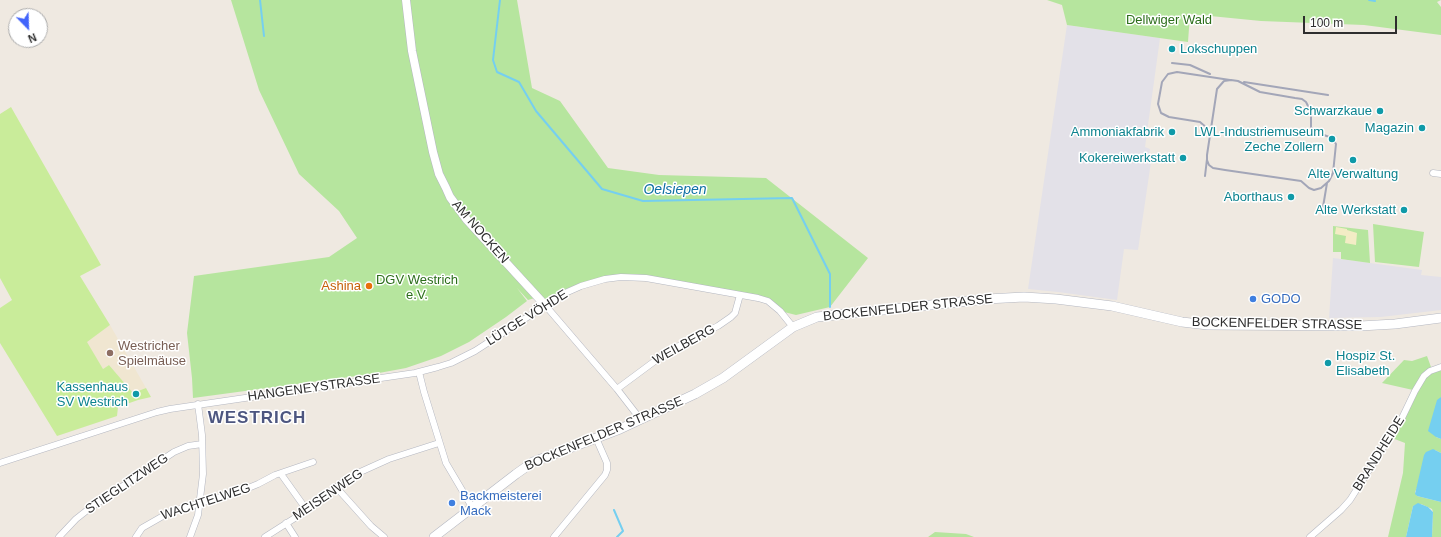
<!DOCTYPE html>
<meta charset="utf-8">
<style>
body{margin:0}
#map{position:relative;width:1441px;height:537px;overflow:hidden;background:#efe9e1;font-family:Helvetica,sans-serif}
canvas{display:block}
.north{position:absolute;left:8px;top:8px;width:40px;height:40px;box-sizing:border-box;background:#fff;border:1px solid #ababab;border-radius:50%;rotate:157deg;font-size:11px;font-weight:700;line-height:16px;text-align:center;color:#2e2e2e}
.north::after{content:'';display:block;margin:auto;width:14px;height:18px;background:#4264fb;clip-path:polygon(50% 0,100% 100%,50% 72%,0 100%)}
.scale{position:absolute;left:1303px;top:16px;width:94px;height:18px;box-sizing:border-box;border:2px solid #2e2e2e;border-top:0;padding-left:5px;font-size:12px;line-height:14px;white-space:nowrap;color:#2e2e2e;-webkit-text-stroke:3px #fff;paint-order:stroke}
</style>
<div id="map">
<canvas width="1441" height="537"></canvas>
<div class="north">N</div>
<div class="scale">100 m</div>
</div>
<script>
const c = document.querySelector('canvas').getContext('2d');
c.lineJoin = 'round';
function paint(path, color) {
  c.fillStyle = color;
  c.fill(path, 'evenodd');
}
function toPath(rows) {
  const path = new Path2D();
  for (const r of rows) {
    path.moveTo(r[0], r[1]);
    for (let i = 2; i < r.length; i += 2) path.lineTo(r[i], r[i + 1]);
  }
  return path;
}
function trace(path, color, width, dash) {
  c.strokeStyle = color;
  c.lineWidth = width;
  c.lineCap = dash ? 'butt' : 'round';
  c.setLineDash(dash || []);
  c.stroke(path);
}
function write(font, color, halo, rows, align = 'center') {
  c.font = font + ' Helvetica,sans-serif';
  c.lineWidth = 3;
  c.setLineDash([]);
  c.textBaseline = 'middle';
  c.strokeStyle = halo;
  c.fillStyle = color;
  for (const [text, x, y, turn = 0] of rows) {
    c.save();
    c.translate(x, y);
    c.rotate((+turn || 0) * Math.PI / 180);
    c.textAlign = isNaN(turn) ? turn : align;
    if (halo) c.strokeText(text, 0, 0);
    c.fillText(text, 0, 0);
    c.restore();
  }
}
paint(toPath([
 [1067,25,1160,38,1145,147,1150,149,1148,162,1151,162,1138,250,1124,249,1117,300,1058,292,1028,289],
 [1333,258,1422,270,1421,275,1441,277,1441,310,1381,317,1329,318]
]), '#e3e1e8');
paint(toPath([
 [110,325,146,388,133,393,109,365,103,369,86,342]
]), '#f0e6d1');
paint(toPath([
 [231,0,517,0,532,88,560,101,608,168,659,175,766,178,868,258,830,307,796,315,780,311,768,301,669,282,621,277,581,286,545,305,538,297,528,300,517,288,527,301,506,317,469,342,441,356,406,368,379,373,193,398,192,378,187,333,194,276,329,257,357,238,339,211,299,174,259,90],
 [1047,0,1441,0,1437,2,1441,7,1441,35,1364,25,1261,21,1190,14,1188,42,1067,25,1062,5],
 [1373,224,1424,232,1419,267,1375,262],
 [1333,226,1368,230,1370,263,1341,259,1341,252,1333,252],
 [1427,356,1431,367,1423,374,1413,390,1382,383,1404,360,1412,361],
 [1441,368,1441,397,1436,437,1441,439,1441,453,1435,450,1415,492,1417,496,1441,502,1441,537,1432,537,1433,512,1432,509,1421,504,1413,506,1406,537,1388,537,1403,473,1405,443,1392,438,1426,376],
 [935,532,966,534,974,537,928,537]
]), '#b6e59e');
paint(toPath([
 [1336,227,1347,229,1347,230,1357,233,1356,245,1345,243,1346,236,1335,234]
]), '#f3ecc5');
paint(toPath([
 [11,107,101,265,80,276,110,325,87,342,103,369,109,365,133,393,146,388,151,397,138,400,118,407,117,416,57,436,0,343,0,308,12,300,0,278,0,114]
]), '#c9ec9a');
paint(toPath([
 [1441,397,1441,439,1436,437,1428,431,1437,400],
 [1433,449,1441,453,1441,502,1417,496,1415,494,1424,455,1426,452],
 [1418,503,1428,507,1433,512,1432,537,1406,537,1413,506]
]), '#75cff0');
trace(toPath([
 [260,0,264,36],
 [500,0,493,60,497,72,519,82,536,111,602,189,643,201,792,198,830,274,830,307],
 [1369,0,1375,1],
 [614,510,623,531,617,537]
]), '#75cff0', 2);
const minor = toPath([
 [1433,173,1441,174],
 [545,305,617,389,641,420],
 [419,372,424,392,446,463,472,507],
 [617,389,667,352,718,326,731,317,735,313,740,295],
 [0,463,157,412,170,409,415,373,438,367,451,363,475,351,563,294,581,286,605,279,621,277,646,278,758,298,768,301,780,311,793,327],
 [281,474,306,509],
 [336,487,371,526,384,537],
 [286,523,295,537],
 [59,537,76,519,90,508,174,452,188,446,202,444],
 [136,537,142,528,170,512,241,491,258,484,275,475,313,462],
 [190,537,198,515,203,474,202,435,198,404],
 [265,537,298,516,342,483,358,473,389,459,439,443],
 [554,537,605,475,607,470,607,463,596,438],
 [1310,537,1341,510,1350,500,1402,418,1415,391,1424,376,1430,371,1441,367]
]);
const tertiary = toPath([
 [406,0,412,51,433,152,439,174,446,188,450,197,467,220,545,305]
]);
const secondary = toPath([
 [434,537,516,474,533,462,620,429,695,394,723,378,793,327,817,317,987,299,1024,297,1056,299,1112,306,1182,322,1208,325,1360,326,1395,324,1441,318]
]);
trace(minor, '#b4b7c1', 7);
trace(tertiary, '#b4b7c1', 9);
trace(secondary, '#b4b7c1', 10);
trace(minor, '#fff', 6);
trace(tertiary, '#fff', 8);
trace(secondary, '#fff', 9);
trace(toPath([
 [1172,63,1190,65,1210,74],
 [1231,80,1238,81,1260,92,1295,98,1302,99,1306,102,1311,112,1311,127,1313,131,1332,138,1336,144,1333,173,1329,181,1321,188,1314,190,1309,188,1301,181,1225,170,1213,168,1209,165,1207,160,1207,155,1217,89,1224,81,1231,80],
 [1244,82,1328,95],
 [1210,137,1207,128,1200,122,1169,117,1161,113,1158,104,1162,82,1168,74,1177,72,1230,80],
 [1205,176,1207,159],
 [1323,207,1327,183]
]), '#a3a6b8', 2);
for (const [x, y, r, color] of [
 [1172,49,4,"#0f9aa8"],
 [1380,111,4,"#0f9aa8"],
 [1422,128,4,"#0f9aa8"],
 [1172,132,4,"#0f9aa8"],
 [1332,139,4,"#0f9aa8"],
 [1183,158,4,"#0f9aa8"],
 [1353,160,4,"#0f9aa8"],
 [1291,197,4,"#0f9aa8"],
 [1404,210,4,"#0f9aa8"],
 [369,286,4,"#e8710a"],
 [1253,299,4,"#3f7fe0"],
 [110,353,4,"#8d6e63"],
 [1328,363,4,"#0f9aa8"],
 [136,394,4,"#0f9aa8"],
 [452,503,4,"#3f7fe0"]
]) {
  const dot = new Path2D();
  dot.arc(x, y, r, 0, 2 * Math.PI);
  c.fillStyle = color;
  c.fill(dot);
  trace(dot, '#fff', 1.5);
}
write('13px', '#2c6e1b', '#fff', [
 ["Dellwiger Wald",1169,20],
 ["DGV Westrich",417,280],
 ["e.V.",417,295]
]);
write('13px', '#0d838f', '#fff', [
 ["Lokschuppen",1180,49,"left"],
 ["Schwarzkaue",1372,111],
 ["Magazin",1414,128],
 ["Ammoniakfabrik",1164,132],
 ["LWL-Industriemuseum",1324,132],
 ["Zeche Zollern",1324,147],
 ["Kokereiwerkstatt",1175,158],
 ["Alte Verwaltung",1353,174,"center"],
 ["Aborthaus",1283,197],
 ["Alte Werkstatt",1396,210],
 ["Hospiz St.",1336,356,"left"],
 ["Elisabeth",1336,371,"left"],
 ["Kassenhaus",128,387],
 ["SV Westrich",128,402]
], 'right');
write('13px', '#2e2e2e', '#fff', [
 ["AM NOCKEN",480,232,49],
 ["BOCKENFELDER STRASSE",908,308,-6],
 ["LÜTGE VÖHDE",527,318,-32],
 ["BOCKENFELDER STRASSE",1277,324,1],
 ["WEILBERG",684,345,-29],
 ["HANGENEYSTRASSE",314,388,-8],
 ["BOCKENFELDER STRASSE",604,434,-23],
 ["BRANDHEIDE",1379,454,-58],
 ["STIEGLITZWEG",127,484,-34],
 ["MEISENWEG",328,495,-34],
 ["WACHTELWEG",206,502,-18]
]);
write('13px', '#c56008', '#fff', [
 ["Ashina",361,286]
], 'right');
write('13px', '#366cbe', '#fff', [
 ["GODO",1261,299],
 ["Backmeisterei",460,496],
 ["Mack",460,511]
], 'left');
write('13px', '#785e54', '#fff', [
 ["Westricher",118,346],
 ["Spielmäuse",118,361]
], 'left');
write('italic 14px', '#0d6fa3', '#fff', [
 ["Oelsiepen",675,190]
]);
c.letterSpacing = '1px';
write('bold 17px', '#4d5680', '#fff', [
 ["WESTRICH",257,418]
]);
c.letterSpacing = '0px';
</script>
